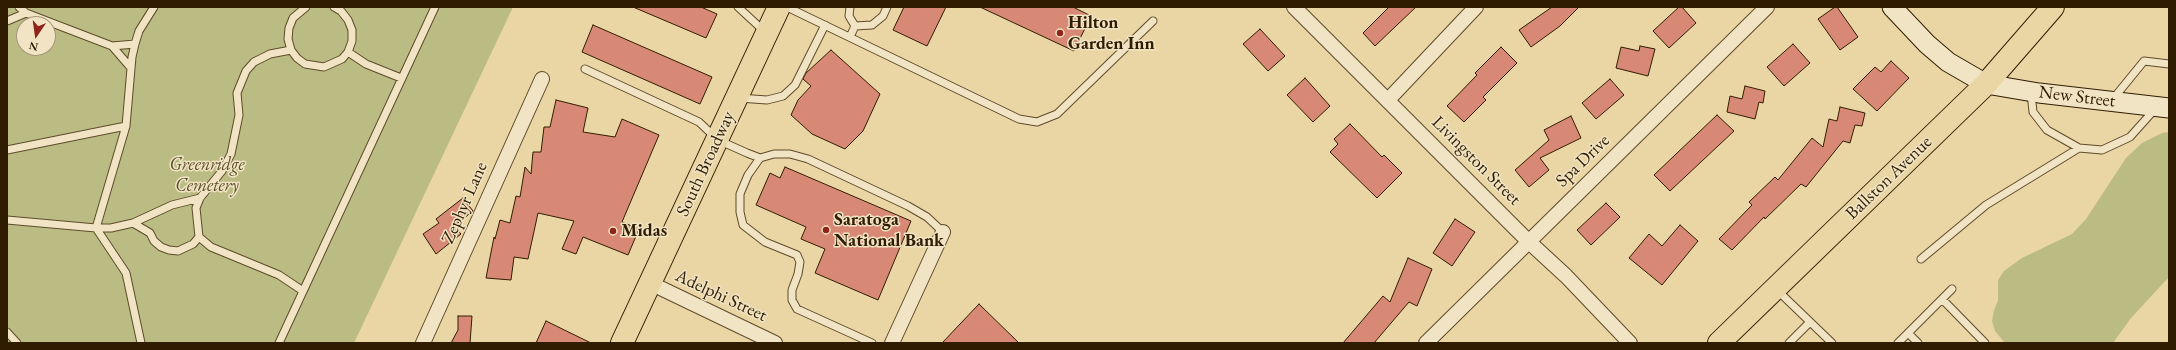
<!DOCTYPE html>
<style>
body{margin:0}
#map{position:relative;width:2176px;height:350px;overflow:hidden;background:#ead5a4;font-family:"EB Garamond",serif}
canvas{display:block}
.frame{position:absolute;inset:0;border:8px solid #301d01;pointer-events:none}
.north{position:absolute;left:16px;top:16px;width:40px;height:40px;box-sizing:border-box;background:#f1e4c4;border:1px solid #a49476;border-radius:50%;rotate:193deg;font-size:11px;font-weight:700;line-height:16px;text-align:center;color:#301d01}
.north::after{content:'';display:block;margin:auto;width:14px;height:18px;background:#8f2418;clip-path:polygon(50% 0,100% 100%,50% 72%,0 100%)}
</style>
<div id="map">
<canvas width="2176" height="350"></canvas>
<div class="frame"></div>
<div class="north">N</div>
</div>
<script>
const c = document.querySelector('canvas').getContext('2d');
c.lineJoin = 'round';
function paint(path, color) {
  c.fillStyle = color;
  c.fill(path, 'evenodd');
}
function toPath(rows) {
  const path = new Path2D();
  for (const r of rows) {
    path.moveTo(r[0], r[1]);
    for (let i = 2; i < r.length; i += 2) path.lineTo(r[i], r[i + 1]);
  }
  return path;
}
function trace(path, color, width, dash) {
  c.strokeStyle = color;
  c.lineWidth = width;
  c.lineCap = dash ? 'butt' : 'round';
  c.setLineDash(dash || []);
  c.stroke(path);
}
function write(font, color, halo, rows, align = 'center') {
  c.font = font + ' "EB Garamond",serif';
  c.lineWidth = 3;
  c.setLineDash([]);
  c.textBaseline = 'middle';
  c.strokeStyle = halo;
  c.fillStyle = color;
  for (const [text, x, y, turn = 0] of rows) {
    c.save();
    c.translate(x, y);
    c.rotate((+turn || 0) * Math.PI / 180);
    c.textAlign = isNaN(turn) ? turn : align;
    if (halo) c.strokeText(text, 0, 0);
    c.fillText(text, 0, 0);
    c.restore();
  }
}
paint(toPath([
 [7,7,513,7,354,343,7,343],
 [24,24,48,24,48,48,24,48],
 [2169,132,2169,277,2131,318,2113,343,2005,343,1995,331,1992,321,1994,310,1998,301,1998,280,2004,271,2022,258,2072,234,2086,219,2126,158,2142,143,2162,133]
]), '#babc84');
const building = toPath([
 [633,7,701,7,717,14,706,38,633,7],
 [904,7,946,7,927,46,893,30,904,7],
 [980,7,1073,7,1091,16,1074,51,980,7],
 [1389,7,1416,7,1375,46,1363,33,1389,7],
 [1552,7,1579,7,1560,26,1531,47,1519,30,1552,7],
 [1679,7,1682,7,1696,23,1669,48,1653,31,1679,7],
 [1835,7,1837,7,1858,37,1840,50,1818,19,1835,7],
 [593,25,712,77,700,104,582,52,593,25],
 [1260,29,1285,56,1268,71,1243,44,1260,29],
 [1793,44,1810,63,1784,86,1767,67,1793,44],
 [1640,46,1655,49,1648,76,1616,68,1621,47,1639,51,1640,46],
 [1501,47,1517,63,1483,97,1486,100,1464,122,1447,106,1477,75,1475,73,1501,47],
 [831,50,880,94,863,131,845,149,812,134,791,115,798,100,811,86,803,79,806,73,831,50],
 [1891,61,1909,78,1877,111,1853,89,1875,67,1881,72,1891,61],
 [1305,78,1330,106,1313,122,1287,95,1305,78],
 [1610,79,1624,95,1596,119,1582,103,1610,79],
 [1745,86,1765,91,1763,103,1759,102,1755,119,1727,112,1730,96,1742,99,1745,86],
 [556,100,588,108,583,132,615,137,622,119,659,135,622,222,639,229,628,255,583,237,576,254,562,249,574,221,538,213,528,259,514,257,511,280,486,278,494,237,495,239,500,220,510,223,516,196,520,197,525,167,531,174,533,152,541,152,544,127,550,127,556,100],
 [1840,107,1865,113,1862,126,1855,125,1850,143,1843,141,1806,187,1801,184,1765,219,1764,217,1732,250,1719,239,1752,205,1749,202,1775,177,1778,180,1812,138,1823,147,1829,119,1837,121,1840,107],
 [1717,115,1734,131,1670,191,1654,175,1717,115],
 [1571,116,1581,138,1540,158,1549,170,1529,187,1515,170,1549,140,1544,130,1571,116],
 [1350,124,1382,157,1384,155,1402,173,1377,198,1330,152,1338,144,1334,139,1350,124],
 [785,167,911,221,878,300,815,273,825,249,801,239,806,227,756,205,770,173,780,178,785,167],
 [463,198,473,211,454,226,461,234,436,254,423,234,439,223,436,219,463,198],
 [1606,203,1620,217,1591,245,1577,230,1606,203],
 [1455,219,1475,232,1452,266,1433,253,1455,219],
 [1680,225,1698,241,1662,285,1629,258,1649,234,1662,246,1680,225],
 [1408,258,1432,269,1417,306,1409,302,1374,343,1343,343,1383,296,1390,302,1408,258],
 [979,304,1019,343,942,343,979,304],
 [458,316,472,316,470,343,451,343,458,330,458,316],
 [546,321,591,343,536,343,546,321]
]);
paint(building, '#d88975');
trace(building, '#301d01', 1);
const lane = toPath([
 [19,7,26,13,112,46],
 [306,7,293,18,289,28,288,39,291,50,297,58,305,64,324,67,342,59,348,52,352,41,352,30,348,20,341,11,334,7],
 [738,7,764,31],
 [787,7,1019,119,1037,122,1057,114,1153,21],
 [7,21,26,13],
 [855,26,872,25,883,16,887,7],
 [850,37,855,26,849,16,850,7],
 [348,52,366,64,401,78],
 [131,68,112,46,135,44],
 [585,69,699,122,718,140,747,153,760,158,774,154,790,154,808,159,908,206,927,217,943,232],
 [2031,93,2033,112,2047,130,2079,148,2102,150,2130,137,2156,108],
 [739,98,767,100,783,96,795,85,825,25],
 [2113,99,2144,61,2169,64],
 [7,150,126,126],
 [760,158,748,175,740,194,740,212,743,225,765,242,797,255,800,262,798,274,792,290,792,300,797,309,872,343],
 [200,198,172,205,133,223,150,233,154,241,161,247,169,250,178,251,193,244,199,237,196,208,200,198,222,171,231,154,239,115,237,93,246,71,254,62,270,54,291,50],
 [7,220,96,228,126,273,141,343],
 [133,223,111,228,96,228,126,126,132,57,135,44,139,31,154,7],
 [199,237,211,247,279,275,303,291],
 [1921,259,1986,205,2079,148],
 [1777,290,1832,343],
 [1942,299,1985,343],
 [7,332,17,343],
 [1908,333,1918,343],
 [279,343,435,7],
 [1789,343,1810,322],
 [1898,343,1952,289]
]);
const street = toPath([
 [1294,7,1528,241,1566,276,1630,343],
 [1388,100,1476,7],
 [650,283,775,343],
 [423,343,542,79],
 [892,343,943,232],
 [1426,343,1767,7]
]);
const secondary = toPath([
 [1892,7,1927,44,1948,62,1986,84,2039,93,2169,108]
]);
const primary = toPath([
 [622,343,779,7]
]);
const highway = toPath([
 [1719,343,1986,84,2053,7]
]);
trace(lane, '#5e4b2a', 9);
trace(street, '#5e4b2a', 16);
trace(secondary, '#301d01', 21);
trace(primary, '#301d01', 24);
trace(highway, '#301d01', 24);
trace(lane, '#f1e4c4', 7);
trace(street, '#f1e4c4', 14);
trace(secondary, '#f1e4c4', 19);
trace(primary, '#ead5a4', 22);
trace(highway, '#ead5a4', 22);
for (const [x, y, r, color] of [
 [1060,33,4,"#8f2418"],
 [826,230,4,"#8f2418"],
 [613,231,4,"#8f2418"]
]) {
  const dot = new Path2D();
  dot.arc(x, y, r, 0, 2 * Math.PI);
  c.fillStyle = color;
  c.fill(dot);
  trace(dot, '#f1e4c4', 1.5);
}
write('bold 18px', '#301d01', '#f1e4c4', [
 ["Hilton",1068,23],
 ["Garden Inn",1068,44],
 ["Saratoga",834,220],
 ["National Bank",834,241],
 ["Midas",621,231]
], 'left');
write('18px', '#301d01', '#f1e4c4', [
 ["New Street",2077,97,7],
 ["Livingston Street",1476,161,45],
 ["Spa Drive",1583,161,-44],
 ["South Broadway",706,164,-65],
 ["Ballston Avenue",1889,178,-44],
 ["Zephyr Lane",465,203,-66],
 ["Adelphi Street",721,296,25]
]);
write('italic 18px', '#594d28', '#f1e4c4', [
 ["Greenridge",207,165],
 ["Cemetery",207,186]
]);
</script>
